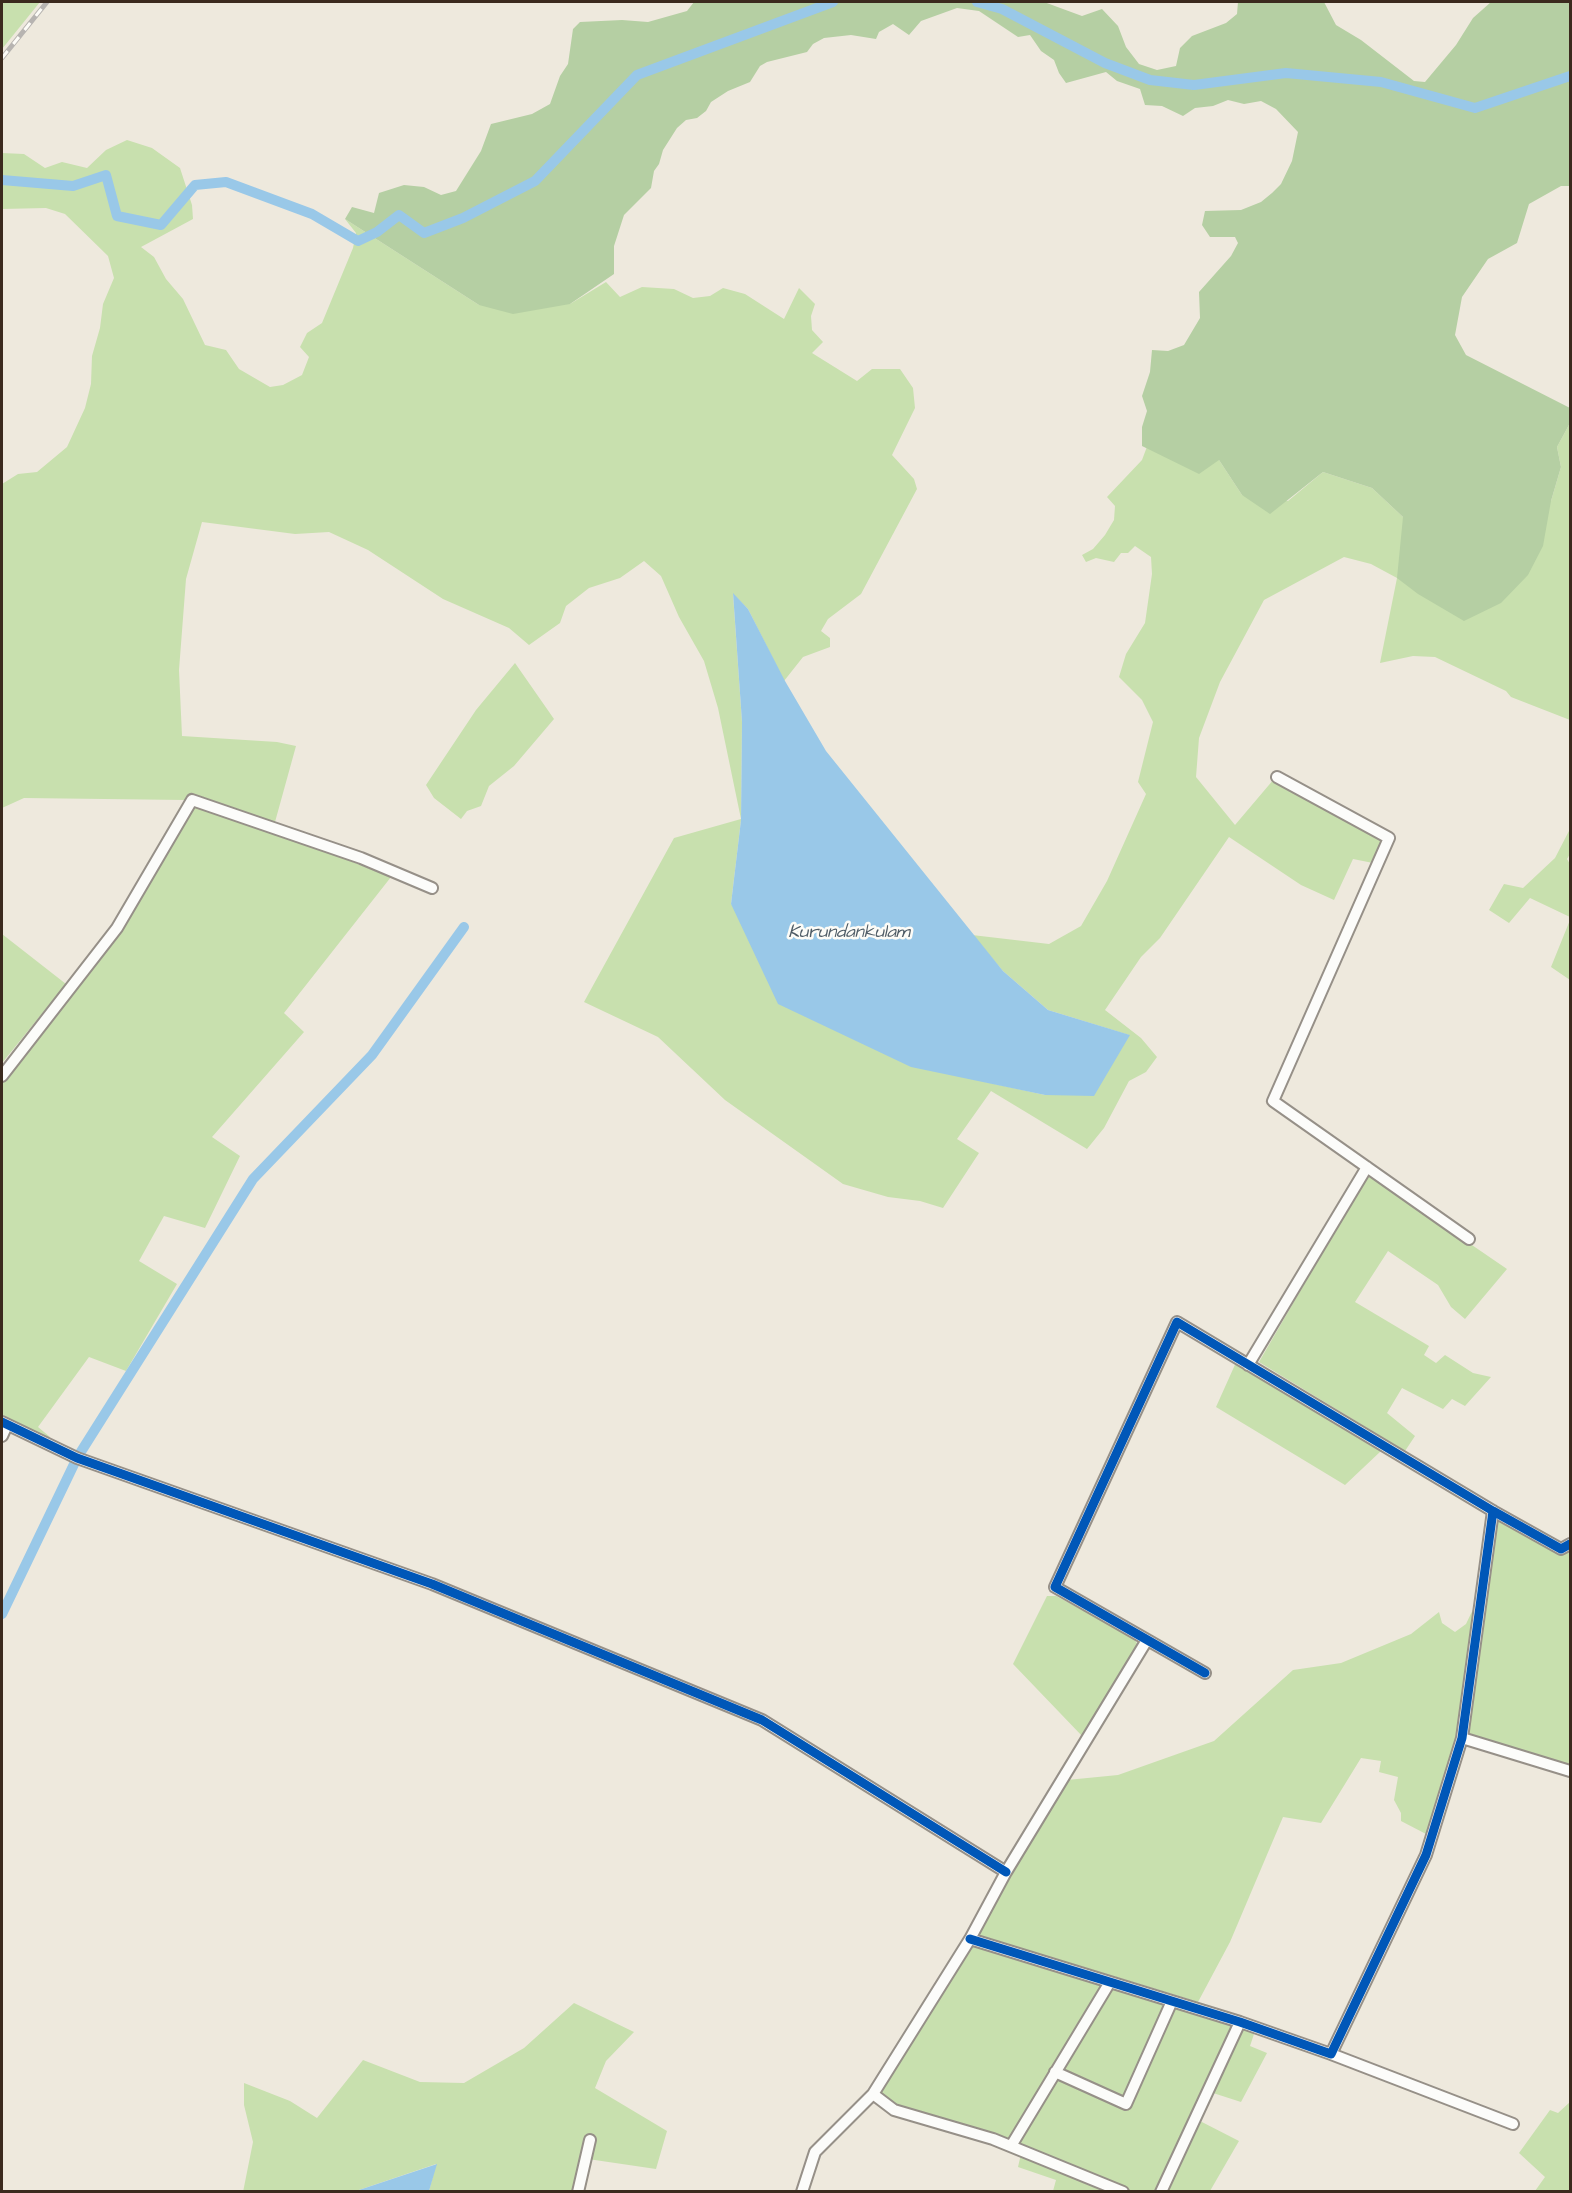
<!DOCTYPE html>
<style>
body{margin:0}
#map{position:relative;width:1572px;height:2193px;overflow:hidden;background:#eee9dd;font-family:"Architects Daughter",sans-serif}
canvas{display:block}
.frame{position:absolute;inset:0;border:3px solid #3b2a1e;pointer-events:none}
</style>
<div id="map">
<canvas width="1572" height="2193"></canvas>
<div class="frame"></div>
</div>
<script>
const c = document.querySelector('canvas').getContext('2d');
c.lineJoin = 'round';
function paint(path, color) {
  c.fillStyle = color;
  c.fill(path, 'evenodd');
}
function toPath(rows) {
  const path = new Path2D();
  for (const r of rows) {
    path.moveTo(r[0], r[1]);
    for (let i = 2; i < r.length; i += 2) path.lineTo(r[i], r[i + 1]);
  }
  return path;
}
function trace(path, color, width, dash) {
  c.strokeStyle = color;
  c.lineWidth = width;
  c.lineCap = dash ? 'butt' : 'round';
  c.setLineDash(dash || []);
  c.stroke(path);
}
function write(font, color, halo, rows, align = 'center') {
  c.font = font + ' "Architects Daughter",sans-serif';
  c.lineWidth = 5;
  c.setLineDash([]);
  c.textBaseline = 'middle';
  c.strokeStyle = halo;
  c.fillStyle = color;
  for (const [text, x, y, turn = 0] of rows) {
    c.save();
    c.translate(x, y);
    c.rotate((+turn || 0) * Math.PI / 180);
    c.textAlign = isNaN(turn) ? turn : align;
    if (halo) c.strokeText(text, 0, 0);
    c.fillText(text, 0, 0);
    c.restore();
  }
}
paint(toPath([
 [2,2,40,2,2,49],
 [127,140,152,148,180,168,192,205,193,219,141,247,154,257,166,279,183,299,205,345,226,350,239,369,270,387,283,385,302,375,309,357,300,347,307,333,322,323,353,248,356,233,345,219,479,305,570,304,606,282,620,297,642,287,674,289,693,298,710,296,723,288,745,294,784,319,799,288,815,304,811,316,812,330,823,342,812,353,857,381,872,369,900,369,913,388,915,408,892,455,914,479,917,489,861,594,828,619,821,631,830,638,830,647,803,657,784,681,748,609,733,594,742,722,741,820,731,904,986,1082,1045,1095,1129,1035,1048,1010,1003,971,972,935,1049,944,1081,926,1107,881,1146,794,1138,782,1153,722,1142,700,1119,677,1126,654,1145,623,1152,574,1151,557,1135,546,1128,553,1121,553,1114,562,1096,558,1086,562,1082,555,1093,549,1105,535,1114,520,1115,506,1107,497,1142,460,1148,444,1219,460,1242,495,1288,501,1323,472,1372,488,1403,517,1403,536,1551,501,1561,467,1557,447,1570,423,1570,720,1511,697,1506,691,1435,657,1413,656,1380,663,1397,578,1371,564,1344,557,1264,600,1220,682,1199,738,1196,777,1235,825,1274,779,1385,839,1373,863,1353,859,1334,900,1301,885,1229,837,1160,938,1141,957,1105,1010,1141,1038,1157,1057,1146,1072,1129,1081,1104,1128,1087,1149,991,1091,957,1139,979,1153,943,1208,920,1201,888,1197,843,1184,725,1100,658,1037,584,1002,674,838,741,819,718,708,704,661,679,617,661,576,644,561,620,578,589,588,566,606,560,623,529,645,509,628,443,599,368,550,329,532,295,534,202,522,186,579,179,670,182,736,277,742,296,746,275,822,200,796,185,800,24,798,2,808,2,484,18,474,37,472,67,447,85,408,91,384,92,356,100,328,103,304,114,278,108,256,65,214,46,208,2,209,2,153,24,154,45,168,62,162,87,168,106,150],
 [515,663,554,719,514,766,489,786,481,806,467,811,461,819,434,798,426,785,476,710],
 [195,805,284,835,391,877,284,1013,304,1032,212,1137,240,1156,205,1228,164,1216,139,1261,177,1284,126,1371,89,1357,38,1427,50,1437,47,1442,2,1420,2,1084,120,932,179,828],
 [1570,829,1570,854,1567,859,1570,864,1570,917,1530,898,1509,923,1489,910,1504,884,1523,888,1555,858],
 [1570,920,1570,980,1551,967],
 [2,934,66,984,2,1063],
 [1368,1174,1507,1269,1465,1319,1451,1307,1438,1285,1388,1251,1355,1302,1429,1346,1424,1355,1436,1363,1445,1355,1473,1373,1491,1377,1465,1406,1452,1399,1443,1409,1402,1388,1387,1413,1415,1436,1405,1451,1259,1362],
 [1238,1358,1381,1451,1345,1485,1216,1407],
 [1495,1518,1562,1555,1570,1550,1570,1776,1464,1745],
 [1047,1596,1056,1596,1133,1637,1138,1645,1083,1737,1013,1664],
 [1477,1601,1457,1738,1426,1834,1401,1821,1401,1813,1394,1800,1398,1777,1379,1772,1381,1761,1361,1758,1321,1823,1283,1817,1230,1942,1198,2002,978,1935,998,1894,1067,1780,1118,1775,1214,1741,1293,1670,1341,1663,1411,1634,1439,1612,1442,1623,1455,1632,1466,1624],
 [972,1944,1255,2031,1250,2046,1267,2053,1241,2102,1210,2092,1198,2120,1239,2141,1210,2191,1053,2191,1056,2180,1018,2167,1021,2154,989,2140,892,2115,872,2101],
 [574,2003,634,2032,606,2061,595,2088,667,2131,656,2169,588,2159,576,2191,429,2191,436,2164,356,2191,243,2192,253,2142,244,2105,244,2083,290,2101,317,2118,363,2060,420,2082,464,2083,524,2048],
 [1570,2102,1570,2191,1535,2191,1545,2177,1519,2153,1550,2110,1558,2113]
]), '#c8e0ae');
paint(toPath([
 [694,2,1044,2,1082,16,1102,9,1118,26,1126,47,1139,64,1157,70,1176,66,1180,48,1192,36,1226,23,1237,14,1238,2,1324,2,1336,25,1361,40,1414,81,1425,82,1456,45,1473,18,1491,2,1570,2,1570,186,1561,186,1529,204,1517,243,1488,259,1462,297,1455,335,1466,355,1570,408,1570,423,1557,447,1561,467,1551,501,1543,546,1528,575,1501,603,1464,621,1418,594,1397,578,1403,517,1372,488,1323,472,1270,514,1242,495,1219,460,1199,474,1142,446,1142,427,1147,411,1142,396,1150,372,1152,350,1168,351,1184,345,1200,318,1199,292,1231,256,1238,243,1235,237,1210,237,1202,225,1205,211,1241,210,1261,202,1272,193,1281,184,1292,161,1298,132,1276,109,1261,101,1244,104,1228,100,1213,106,1195,108,1183,116,1162,106,1145,105,1140,89,1117,81,1106,72,1066,83,1059,73,1054,60,1041,51,1030,35,1018,37,979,11,957,8,921,21,909,35,893,24,879,32,876,39,851,35,824,38,813,44,807,52,767,62,760,66,750,82,728,91,711,102,706,111,697,118,686,120,677,128,663,150,659,164,654,171,651,188,624,215,614,246,614,274,570,304,513,314,479,305,345,219,352,207,374,213,379,193,404,185,424,187,441,195,456,191,481,151,491,124,532,114,550,104,560,76,568,64,573,29,580,22,622,20,648,22,687,11]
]), '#b5cfa3');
paint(toPath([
 [733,593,748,609,785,681,826,751,1003,971,1048,1010,1130,1035,1094,1096,1045,1095,911,1067,778,1004,731,904,741,820,742,722],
 [437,2164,429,2191,356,2191]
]), '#99c8e8');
trace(toPath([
 [977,2,1002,9,1105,63,1150,80,1194,85,1286,73,1381,82,1475,108,1570,76],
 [2,180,73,186,106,175,117,216,161,225,195,185,226,182,312,214,358,241,377,232,399,215,424,233,463,218,535,181,637,75,833,2],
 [2,1614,77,1458,253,1179,372,1055,464,927]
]), '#99c8e8', 10);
const street = toPath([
 [1277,777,1389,838,1273,1101,1469,1239],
 [2,1076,117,928,192,800,361,858,432,888],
 [1248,1365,1367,1167],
 [2,1422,77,1458,432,1584,762,1720,1006,1872],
 [2,1436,7,1425],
 [1205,1673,1055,1587,1177,1322,1493,1511,1561,1549,1570,1544],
 [1462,1738,1570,1771],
 [970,1939,1240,2022,1331,2054,1426,1855,1462,1738,1493,1511],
 [1331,2054,1513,2124],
 [1055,2072,1126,2104,1172,2001],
 [873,2094,894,2110,993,2139,1123,2192],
 [1011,2146,1110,1982],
 [578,2192,590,2140],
 [802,2192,815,2152,873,2094,970,1939,1006,1872,1147,1640],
 [1161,2192,1240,2022]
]);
trace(street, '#969088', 14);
trace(street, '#fcfcfa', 10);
const rail = toPath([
 [2,58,47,2]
]);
trace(rail, '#b7b4b1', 5);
trace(rail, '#fdfcf7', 3, [9]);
trace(toPath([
 [2,1422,77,1458,432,1584,762,1720,1006,1872],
 [1205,1673,1055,1587,1177,1322,1493,1511,1561,1549,1570,1544],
 [970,1939,1240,2022,1331,2054,1426,1855,1462,1738,1493,1511]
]), '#0057b8', 9);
write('italic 18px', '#4f5c66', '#fdfcf7', [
 ["Kurundankulam",849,933]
]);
</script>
